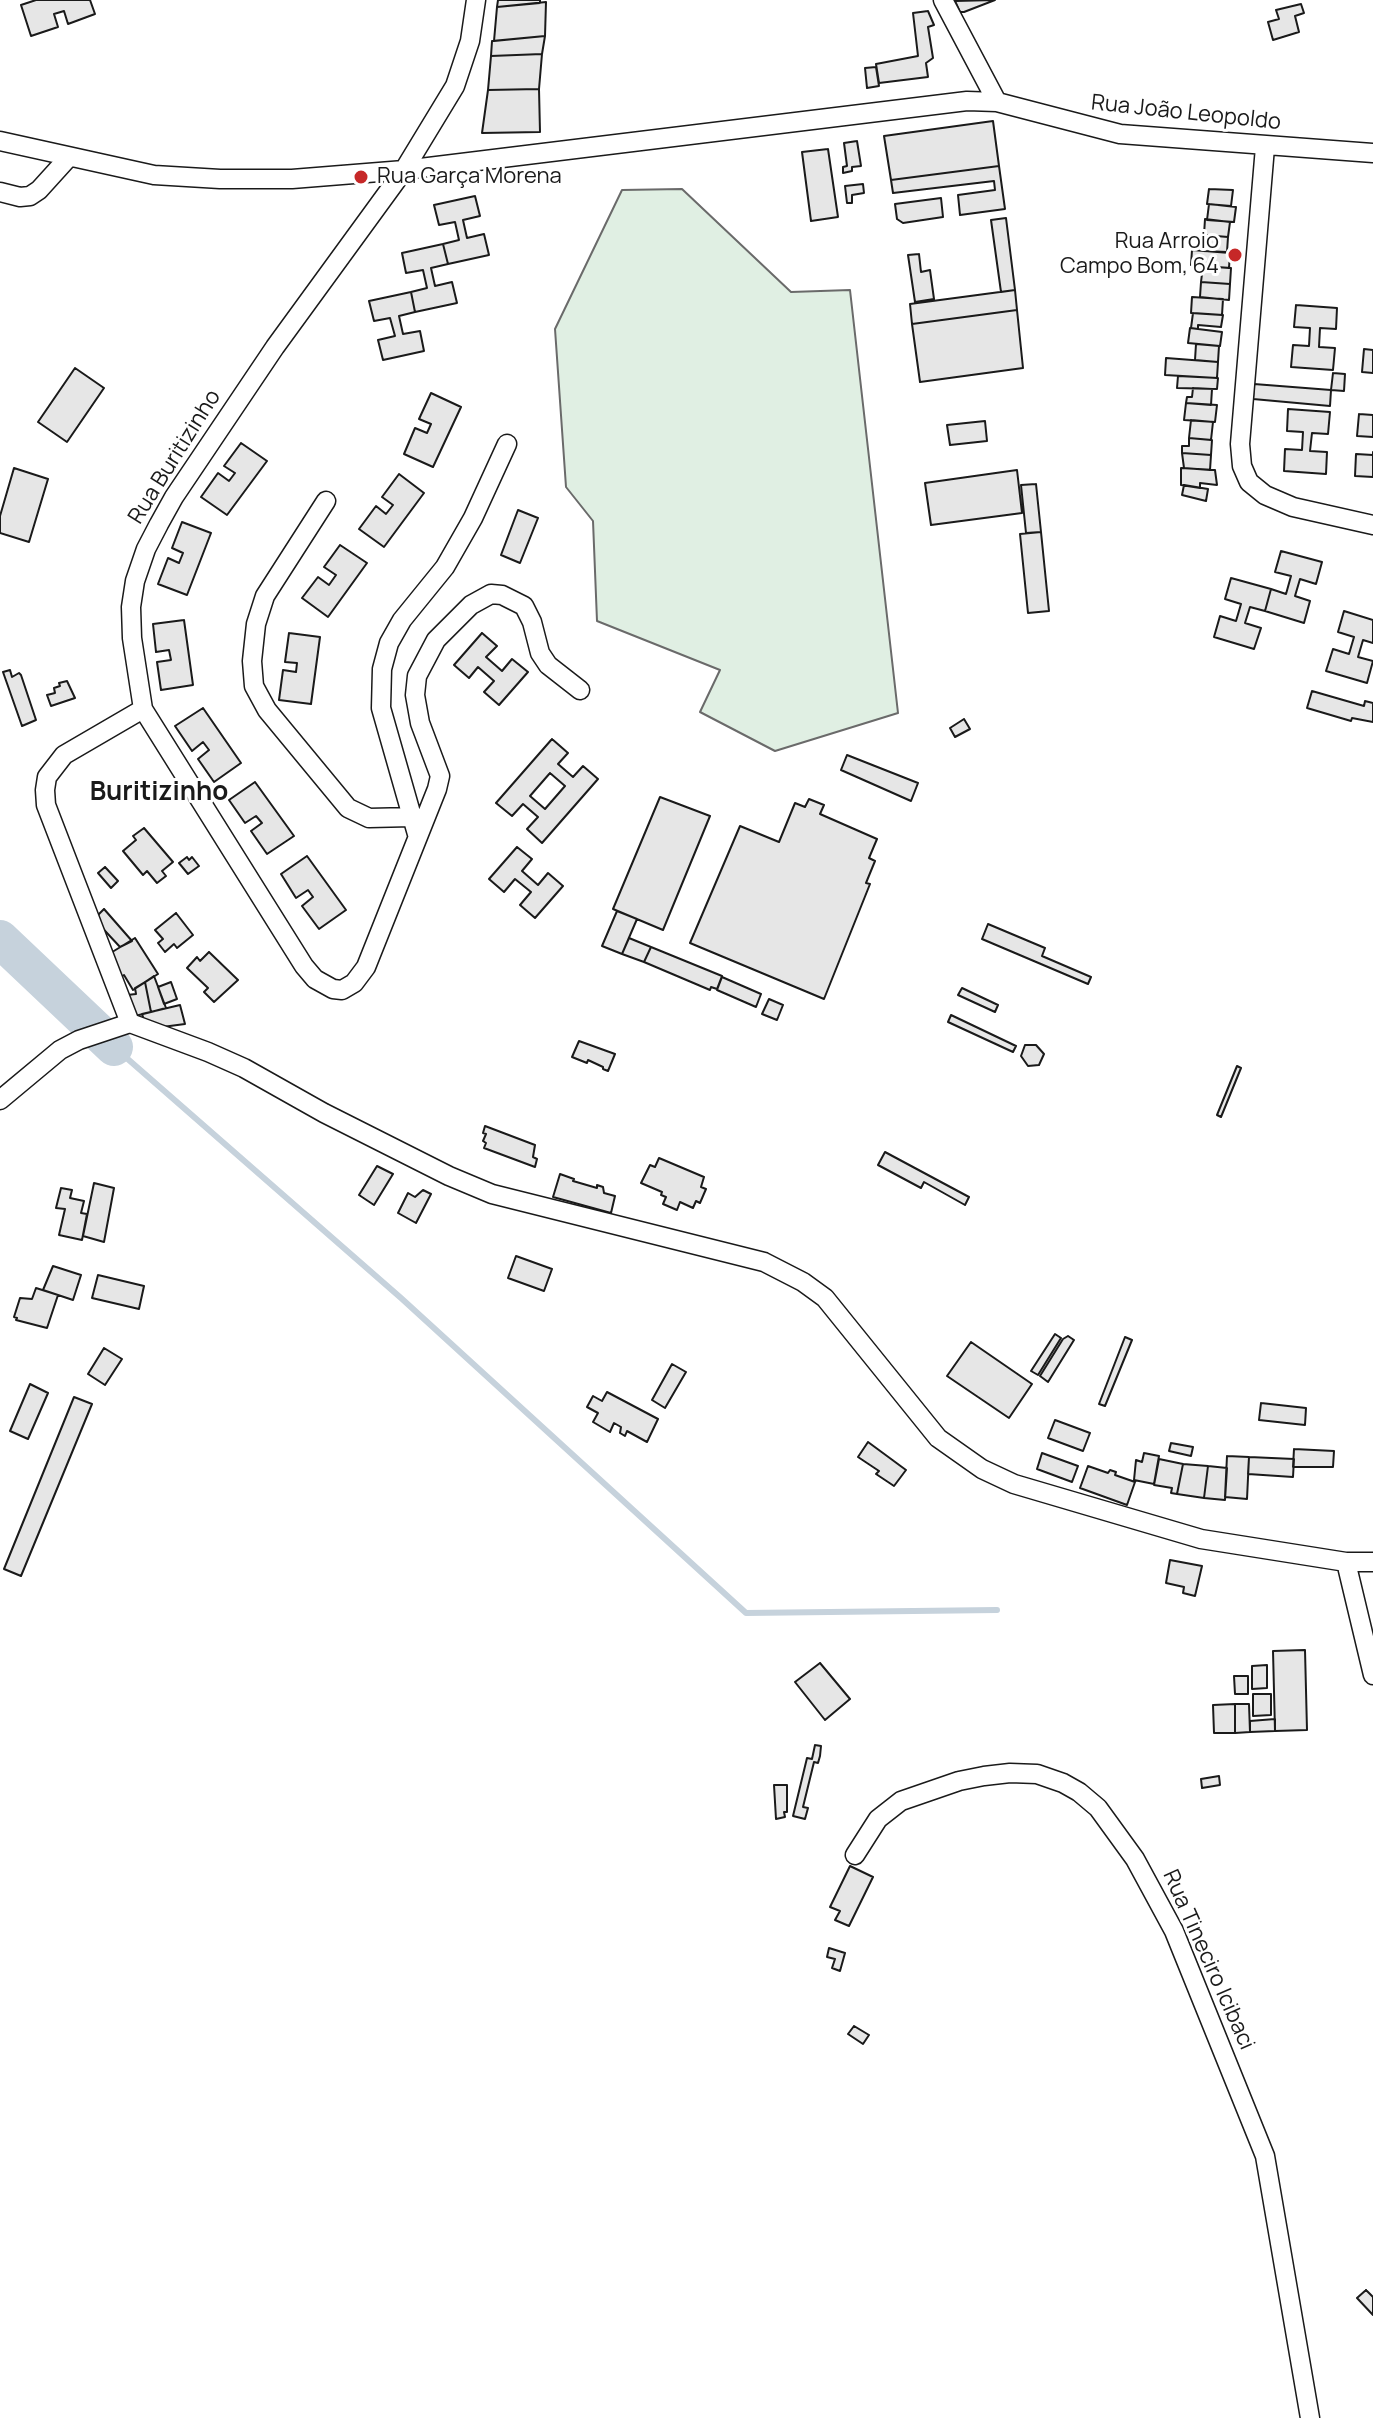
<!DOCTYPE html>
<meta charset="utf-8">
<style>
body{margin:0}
canvas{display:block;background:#fff}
</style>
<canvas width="1373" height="2418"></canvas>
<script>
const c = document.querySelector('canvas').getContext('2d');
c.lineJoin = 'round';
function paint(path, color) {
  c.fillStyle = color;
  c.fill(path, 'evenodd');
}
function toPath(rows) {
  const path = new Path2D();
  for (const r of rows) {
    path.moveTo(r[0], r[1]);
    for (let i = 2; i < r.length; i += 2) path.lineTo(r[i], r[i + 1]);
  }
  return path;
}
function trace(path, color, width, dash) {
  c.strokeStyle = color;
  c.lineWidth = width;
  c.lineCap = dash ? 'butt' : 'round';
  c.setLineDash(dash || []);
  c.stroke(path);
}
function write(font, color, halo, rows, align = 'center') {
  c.font = font + ' Manrope,sans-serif';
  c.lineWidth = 6;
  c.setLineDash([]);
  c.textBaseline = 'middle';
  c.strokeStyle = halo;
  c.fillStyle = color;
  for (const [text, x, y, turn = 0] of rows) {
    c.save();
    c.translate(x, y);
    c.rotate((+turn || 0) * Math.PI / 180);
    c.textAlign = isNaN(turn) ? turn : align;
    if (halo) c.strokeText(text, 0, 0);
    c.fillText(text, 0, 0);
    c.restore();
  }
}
const green = toPath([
 [682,189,791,292,850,290,898,713,775,751,700,712,720,670,597,621,593,521,566,487,555,329,622,190,682,189]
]);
paint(green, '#e0efe3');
trace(green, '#6a6a6a', 2);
trace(toPath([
 [114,1047,401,1298,746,1613,997,1610]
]), '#c6d2dc', 6);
trace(toPath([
 [0,939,114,1047]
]), '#c6d2dc', 38);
const building = toPath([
 [36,0,90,0,95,14,68,24,64,11,54,14,58,27,31,36,21,5,36,0],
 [498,0,540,0,540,3,497,7,498,0],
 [995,0,964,12,960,12,955,1,995,0],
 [546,2,545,36,494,41,497,7,546,2],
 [1301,4,1304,13,1295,16,1299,32,1273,40,1268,22,1279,19,1276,10,1301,4],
 [928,11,934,25,928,27,933,58,926,63,928,77,879,83,876,64,918,56,913,13,928,11],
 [545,36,542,54,491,56,492,41,545,36],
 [542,54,539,89,488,90,491,56,542,54],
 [876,67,879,86,867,88,865,68,876,67],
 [539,89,540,132,482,133,488,90,539,89],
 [993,121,999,166,891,180,884,136,993,121],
 [857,141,861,166,852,167,852,171,843,173,843,167,847,166,844,143,857,141],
 [828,149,838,217,811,221,802,152,828,149],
 [999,166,1005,209,960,215,958,195,995,190,994,181,893,193,891,180,999,166],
 [863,184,864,193,852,195,852,203,847,203,845,186,863,184],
 [1209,189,1233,190,1231,206,1207,204,1209,189],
 [475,196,480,216,463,220,467,238,484,234,489,255,448,264,443,244,459,240,455,222,439,225,434,205,475,196],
 [941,198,943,217,903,223,897,219,895,204,941,198],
 [1209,204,1236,207,1234,222,1207,220,1209,204],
 [1006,218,1015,290,1001,292,991,220,1006,218],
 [1205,219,1230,222,1228,237,1204,235,1205,219],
 [1204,235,1228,237,1227,252,1203,251,1204,235],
 [443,244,448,264,431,268,435,286,452,282,457,303,415,312,411,292,427,288,423,270,406,273,402,253,443,244],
 [1192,250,1230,253,1229,268,1191,265,1192,250],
 [919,254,921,272,930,270,934,299,915,302,908,255,919,254],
 [1203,266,1231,268,1230,284,1201,282,1203,266],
 [1201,282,1230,284,1229,300,1200,297,1201,282],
 [1015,290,1017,310,912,324,910,304,1015,290],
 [411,292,415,312,399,316,403,334,420,331,424,351,383,360,378,340,395,336,390,318,374,321,369,301,411,292],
 [1192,297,1223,299,1222,315,1191,313,1192,297],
 [1296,305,1337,308,1336,329,1320,328,1319,347,1335,348,1333,370,1291,367,1293,345,1309,346,1310,328,1294,327,1296,305],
 [1017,310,1023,368,920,382,912,324,1017,310],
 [1193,313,1223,315,1221,327,1198,325,1198,329,1191,328,1193,313],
 [1190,328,1222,332,1220,346,1188,343,1190,328],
 [1196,344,1219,346,1218,362,1195,360,1196,344],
 [1364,349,1373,350,1373,373,1362,372,1364,349],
 [1166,358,1218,362,1217,378,1165,375,1166,358],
 [75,368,104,388,67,442,38,422,75,368],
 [1333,373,1345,374,1344,391,1331,390,1333,373],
 [1178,376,1218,378,1217,389,1177,388,1178,376],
 [1254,384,1331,390,1330,406,1253,399,1254,384],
 [1193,388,1212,389,1211,405,1186,403,1187,397,1192,397,1193,388],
 [431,393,461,407,433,467,404,454,415,428,427,433,431,424,419,419,431,393],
 [1186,403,1217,405,1215,422,1184,420,1186,403],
 [1288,409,1330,412,1328,434,1312,433,1310,451,1327,452,1326,474,1284,471,1285,449,1302,450,1303,432,1287,431,1288,409],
 [1359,414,1373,415,1373,437,1357,436,1359,414],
 [1191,420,1213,422,1211,440,1189,438,1191,420],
 [985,421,987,441,950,445,947,425,985,421],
 [1189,438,1212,440,1211,455,1182,453,1182,446,1189,446,1189,438],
 [241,443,267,461,227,515,201,497,218,473,229,481,235,473,224,466,241,443],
 [1373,452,1373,477,1355,476,1356,454,1373,455,1373,452],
 [1182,453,1211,455,1210,470,1184,468,1182,453],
 [14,468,48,479,29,542,0,533,0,516,14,468],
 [1181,468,1215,470,1217,485,1200,483,1200,488,1181,485,1181,468],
 [1017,470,1022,513,931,525,925,483,1017,470],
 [399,474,424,493,384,547,359,529,376,506,386,514,393,505,382,497,399,474],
 [1036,484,1041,532,1026,533,1021,485,1036,484],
 [1184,485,1208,489,1206,501,1182,495,1184,485],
 [518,510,538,518,520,563,501,555,518,510],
 [182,522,211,533,187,595,158,584,168,558,179,563,183,553,172,548,182,522],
 [1041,532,1049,611,1028,613,1020,534,1041,532],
 [340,545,367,563,328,617,302,598,318,577,329,585,336,575,324,567,340,545],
 [1281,551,1322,562,1316,584,1300,579,1295,596,1310,601,1304,623,1265,611,1271,589,1286,594,1291,576,1275,572,1281,551],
 [1231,578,1271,589,1265,611,1250,607,1245,623,1261,628,1254,649,1214,637,1220,616,1236,621,1241,604,1225,599,1231,578],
 [1344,611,1373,620,1373,643,1363,640,1358,657,1373,661,1367,683,1326,671,1333,649,1349,654,1354,637,1338,632,1344,611],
 [184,620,193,685,161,690,157,662,171,660,169,650,156,652,153,624,184,620],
 [289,633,320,637,311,704,279,700,283,670,296,672,297,663,285,662,289,633],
 [482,633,497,646,486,657,502,671,512,659,528,672,499,705,484,692,494,681,478,667,469,678,454,665,482,633],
 [10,670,12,677,19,673,21,675,36,720,22,726,3,672,10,670],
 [67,681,75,698,51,706,47,695,55,693,54,688,60,686,59,683,67,681],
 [1312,691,1364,706,1365,701,1373,703,1373,722,1352,718,1351,721,1307,708,1312,691],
 [203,708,241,763,214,782,198,759,209,750,203,742,192,751,175,726,203,708],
 [964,719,970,729,955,737,950,728,964,719],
 [552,739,568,753,558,764,573,777,583,766,598,779,542,843,527,829,538,817,523,804,512,816,496,803,552,739],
 [550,773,565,786,545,809,530,796,550,773],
 [847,755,918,783,911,801,841,770,847,755],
 [255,782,294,836,267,854,251,831,262,823,256,816,245,823,229,800,255,782],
 [660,797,710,816,663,930,613,909,660,797],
 [809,799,824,805,820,814,877,839,869,858,875,861,866,883,870,884,824,999,690,943,740,826,779,842,795,803,805,807,809,799],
 [144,828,173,862,162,871,166,876,157,883,147,871,143,875,123,851,136,840,133,836,144,828],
 [517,847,532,859,522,871,538,885,548,873,563,886,535,918,520,905,531,892,515,879,504,892,489,879,517,847],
 [307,856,346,910,319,929,302,906,313,897,308,890,296,898,281,874,307,856],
 [187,857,189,860,192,857,199,866,188,874,179,863,187,857],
 [105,867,118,881,111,888,98,873,105,867],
 [104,909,132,941,120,947,94,919,104,909],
 [617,911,637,919,622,954,602,946,617,911],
 [176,913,193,935,177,948,174,944,165,952,158,943,163,939,155,930,176,913],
 [988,924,1045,948,1042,956,1091,977,1088,984,982,939,988,924],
 [135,938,158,974,133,990,124,975,119,978,109,954,135,938],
 [629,938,651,947,644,962,622,954,629,938],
 [651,947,722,976,717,989,711,987,710,990,644,962,651,947],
 [209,952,238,980,214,1002,204,992,208,988,187,968,197,957,200,961,209,952],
 [154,976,166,1008,151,1012,145,982,154,976],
 [722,977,761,994,756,1007,717,990,722,977],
 [145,982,151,1012,131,1017,127,995,136,994,135,988,145,982],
 [171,982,177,999,164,1004,158,987,171,982],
 [962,988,998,1005,995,1012,958,995,962,988],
 [769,999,783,1005,777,1020,762,1014,769,999],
 [180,1005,185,1024,147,1029,142,1014,180,1005],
 [951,1015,1016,1046,1013,1052,948,1022,951,1015],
 [579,1041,615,1054,608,1071,603,1069,603,1067,588,1060,587,1063,572,1057,579,1041],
 [1025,1045,1036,1045,1044,1054,1039,1065,1028,1066,1021,1056,1025,1045],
 [1237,1066,1241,1068,1221,1117,1217,1115,1237,1066],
 [485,1126,535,1145,533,1157,537,1159,535,1167,484,1148,486,1143,483,1141,486,1134,483,1133,485,1126],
 [885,1152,969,1197,965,1205,924,1182,921,1188,878,1165,885,1152],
 [659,1158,704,1177,701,1187,706,1189,700,1203,696,1201,693,1208,680,1202,677,1210,663,1204,666,1197,661,1195,662,1192,641,1183,650,1165,655,1167,659,1158],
 [377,1166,393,1174,374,1205,359,1195,377,1166],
 [560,1174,574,1179,573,1181,597,1188,597,1185,603,1187,604,1193,615,1196,611,1213,553,1197,560,1174],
 [94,1183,114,1188,104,1242,83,1236,94,1183],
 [61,1188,72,1190,70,1198,84,1201,81,1213,87,1214,82,1240,59,1235,65,1209,56,1208,61,1188],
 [423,1190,431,1194,416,1223,398,1213,408,1193,415,1197,423,1190],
 [516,1256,552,1269,544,1291,508,1278,516,1256],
 [53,1266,81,1275,73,1300,43,1290,53,1266],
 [98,1275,144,1286,139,1309,92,1298,98,1275],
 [36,1288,58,1295,47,1328,16,1320,17,1318,14,1317,20,1298,32,1299,36,1288],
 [1055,1334,1061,1338,1038,1375,1031,1371,1055,1334],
 [1068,1336,1074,1340,1048,1382,1040,1376,1063,1339,1068,1336],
 [1125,1337,1132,1340,1105,1406,1099,1404,1125,1337],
 [971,1342,1032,1384,1009,1418,947,1376,971,1342],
 [104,1348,122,1359,105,1385,88,1374,104,1348],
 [672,1364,686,1372,665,1408,652,1400,672,1364],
 [30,1384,48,1393,28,1439,10,1431,30,1384],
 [607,1392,658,1419,647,1442,627,1431,625,1436,620,1433,621,1427,614,1423,610,1432,593,1422,598,1413,587,1407,593,1396,602,1401,607,1392],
 [74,1397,92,1404,21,1576,4,1569,74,1397],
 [1261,1403,1306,1408,1305,1425,1259,1420,1261,1403],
 [1055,1420,1090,1433,1083,1451,1048,1438,1055,1420],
 [868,1442,906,1470,894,1486,876,1474,879,1471,858,1457,868,1442],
 [1171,1443,1193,1447,1191,1456,1169,1451,1171,1443],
 [1294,1449,1334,1451,1333,1467,1293,1467,1294,1449],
 [1042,1453,1078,1466,1072,1482,1037,1469,1042,1453],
 [1144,1453,1159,1456,1154,1484,1134,1480,1136,1460,1142,1462,1144,1453],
 [1227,1456,1249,1457,1247,1499,1225,1497,1227,1456],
 [1249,1457,1294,1459,1293,1477,1248,1474,1249,1457],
 [1159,1459,1183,1464,1177,1494,1171,1493,1172,1488,1154,1485,1159,1459],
 [1183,1464,1208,1466,1204,1498,1177,1494,1183,1464],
 [1088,1466,1108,1473,1110,1470,1116,1472,1115,1475,1135,1482,1127,1505,1080,1488,1088,1466],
 [1208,1466,1227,1468,1225,1500,1204,1498,1208,1466],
 [1170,1560,1202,1566,1195,1596,1183,1593,1184,1587,1166,1583,1170,1560],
 [1305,1650,1307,1730,1275,1731,1273,1651,1305,1650],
 [820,1663,850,1699,825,1720,795,1682,820,1663],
 [1267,1665,1267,1688,1252,1689,1252,1666,1267,1665],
 [1234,1676,1248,1676,1248,1694,1235,1694,1234,1676],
 [1253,1694,1271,1694,1271,1715,1253,1716,1253,1694],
 [1235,1704,1249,1704,1250,1732,1235,1733,1235,1704],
 [1235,1704,1235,1733,1214,1733,1213,1705,1235,1704],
 [1275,1719,1275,1731,1250,1732,1250,1721,1275,1719],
 [815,1745,821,1746,820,1756,818,1763,814,1762,803,1807,808,1808,805,1819,793,1816,807,1758,812,1759,815,1745],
 [1219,1776,1220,1785,1202,1788,1201,1779,1219,1776],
 [774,1785,787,1785,787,1812,784,1812,785,1817,776,1819,774,1785],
 [850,1866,873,1877,849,1926,835,1920,840,1911,830,1907,850,1866],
 [829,1948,845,1953,840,1971,832,1968,835,1959,827,1957,829,1948],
 [854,2026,869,2035,863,2044,848,2034,854,2026],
 [1366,2290,1373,2297,1373,2315,1357,2298,1366,2290]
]);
paint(building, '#e6e6e6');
trace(building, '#1a1a1a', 2);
const minor = toPath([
 [476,0,470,41,455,86,404,170,275,347,174,497,159,524,146,549,135,581,131,607,132,638,143,709,304,966,315,979,333,989,342,990,354,983,366,967,437,789,440,776,420,723,415,695,417,676,436,640,471,605,491,594,502,595,524,606,532,622,540,653,548,665,580,690],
 [943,0,997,102],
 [0,141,154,175,220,179,292,179,404,170,967,101,997,102,1120,134,1373,153],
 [1265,147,1240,444,1242,466,1249,482,1265,495,1293,507,1373,525],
 [0,192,20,197,30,196,39,190,68,158],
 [326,501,265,596,256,624,252,661,254,686,267,710,348,808,369,818,412,817],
 [417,834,381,708,382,669,389,643,402,620,445,567,473,518,507,444],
 [130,1023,46,805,45,790,47,777,64,755,143,709],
 [0,1100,60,1050,79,1040,130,1023,208,1052,244,1068,324,1113,449,1176,492,1194,764,1262,803,1282,825,1298,938,1438,982,1469,1014,1484,1201,1539,1346,1562,1373,1675],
 [1346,1562,1373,1562],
 [855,1855,878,1819,901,1801,959,1781,984,1776,1010,1773,1037,1774,1063,1783,1079,1792,1098,1808,1135,1859,1174,1931,1265,2156,1310,2418]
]);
trace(minor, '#1a1a1a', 21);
trace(minor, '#fff', 18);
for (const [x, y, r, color] of [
 [361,177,8,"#c62828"],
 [1235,255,8,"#c62828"]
]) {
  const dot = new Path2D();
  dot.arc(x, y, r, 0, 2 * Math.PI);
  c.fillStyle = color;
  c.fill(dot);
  trace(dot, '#fff', 3);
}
write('22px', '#1a1a1a', '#fff', [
 ["Rua João Leopoldo",1186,113,6],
 ["Rua Buritizinho",175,457,-58],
 ["Rua Tineciro Icibaci",1208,1960,66]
]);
write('22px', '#1a1a1a', '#fff', [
 ["Rua Garça Morena",377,177],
 ["Rua Arroio",1219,242,"right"],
 ["Campo Bom, 64",1219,267,"right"]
], 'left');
write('bold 26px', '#1a1a1a', '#fff', [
 ["Buritizinho",159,793]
]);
</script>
